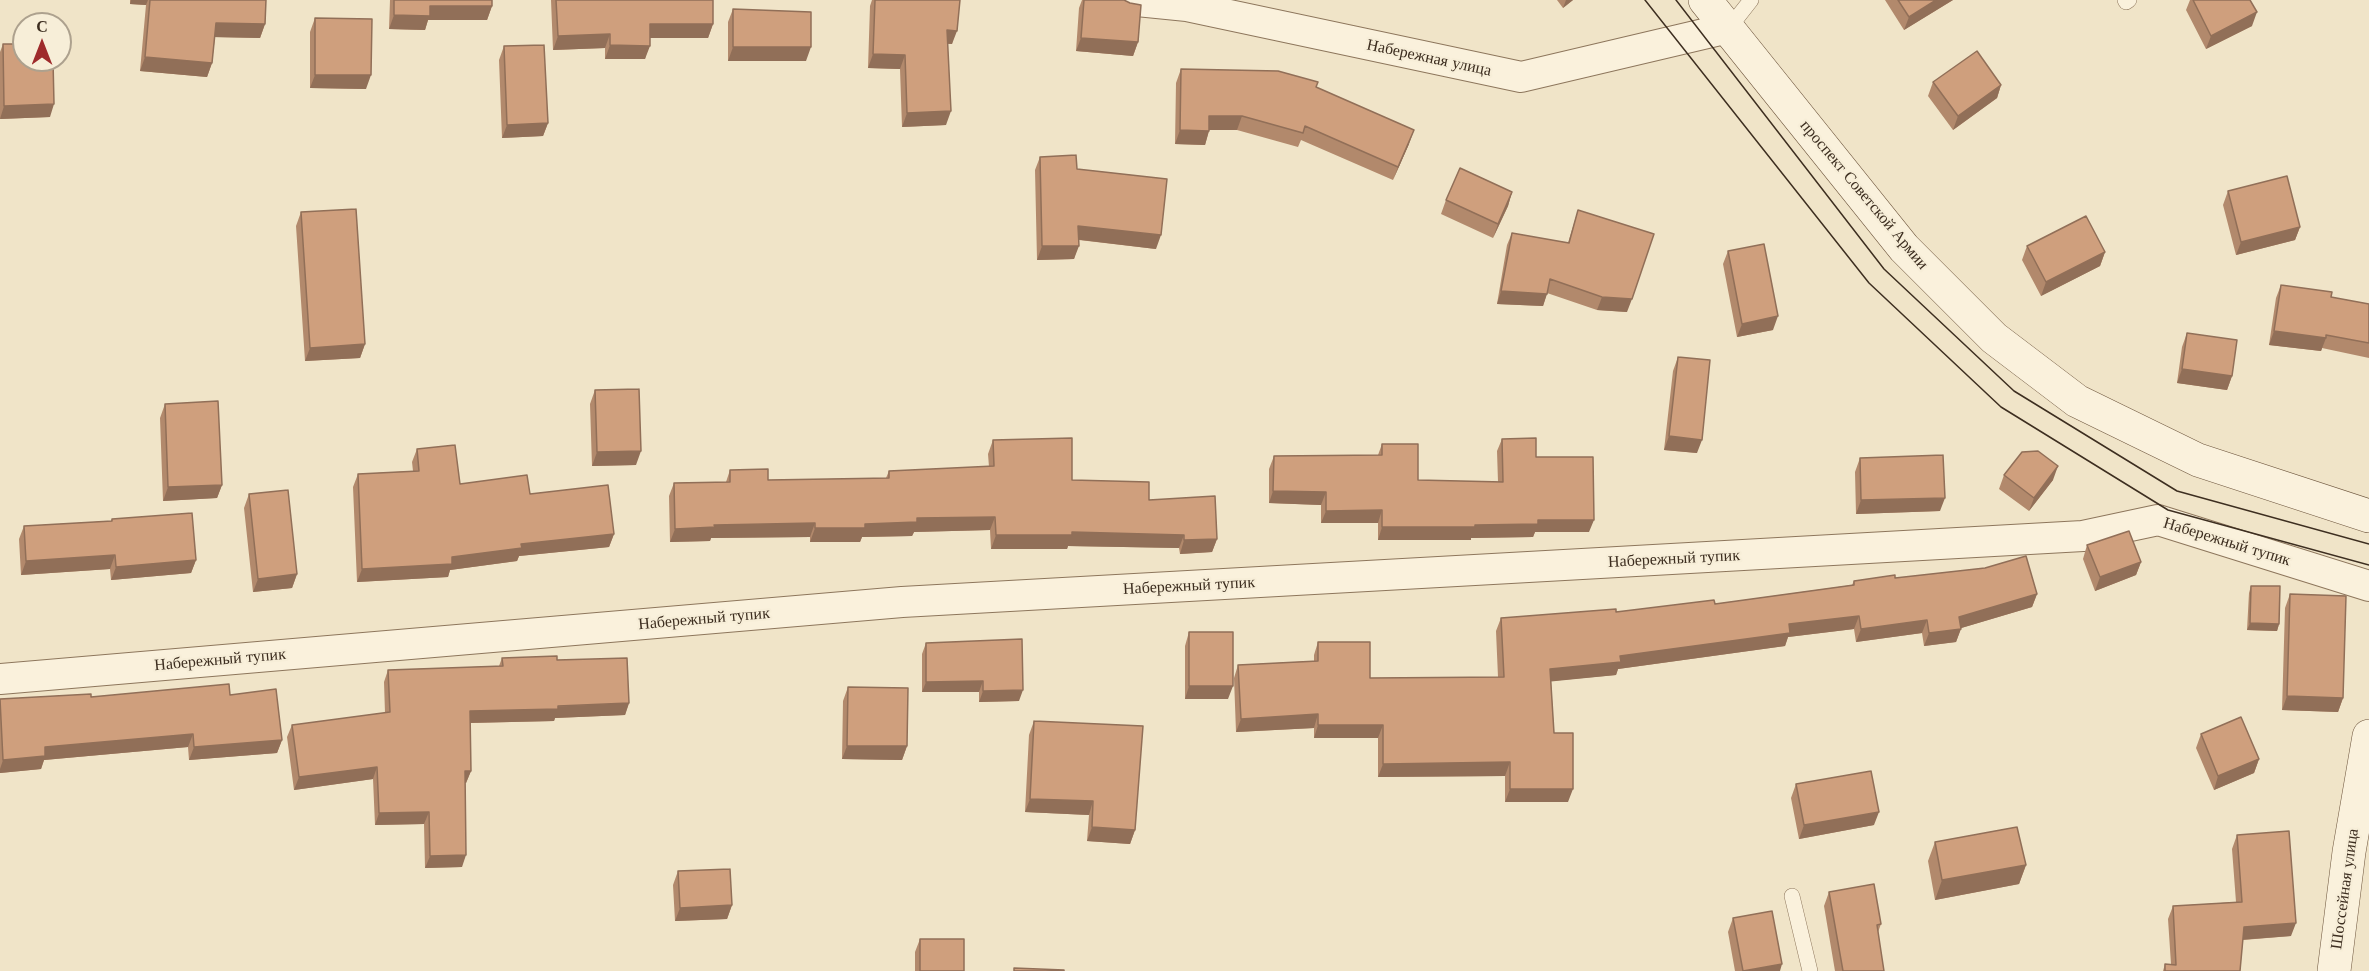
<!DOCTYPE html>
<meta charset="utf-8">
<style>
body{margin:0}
#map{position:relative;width:2369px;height:971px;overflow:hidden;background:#f0e4c8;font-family:"Libre Baskerville",serif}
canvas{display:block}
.north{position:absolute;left:12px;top:12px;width:60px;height:60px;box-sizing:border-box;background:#f7eed8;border:2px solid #ada18e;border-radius:50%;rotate:0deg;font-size:16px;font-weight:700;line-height:24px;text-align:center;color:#3d2e20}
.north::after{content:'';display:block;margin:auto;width:21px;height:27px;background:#9e2a2b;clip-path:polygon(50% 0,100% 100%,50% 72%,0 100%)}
</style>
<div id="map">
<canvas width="2369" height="971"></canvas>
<div class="north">С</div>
</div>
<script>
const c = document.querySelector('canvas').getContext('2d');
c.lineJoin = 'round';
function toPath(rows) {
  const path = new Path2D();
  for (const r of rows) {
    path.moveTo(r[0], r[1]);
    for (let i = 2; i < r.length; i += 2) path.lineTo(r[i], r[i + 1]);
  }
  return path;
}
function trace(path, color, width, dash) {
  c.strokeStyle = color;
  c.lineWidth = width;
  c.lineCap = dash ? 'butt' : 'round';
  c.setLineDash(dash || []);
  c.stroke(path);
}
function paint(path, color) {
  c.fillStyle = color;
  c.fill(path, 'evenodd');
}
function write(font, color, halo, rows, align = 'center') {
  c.font = font + ' "Libre Baskerville",serif';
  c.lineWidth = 4.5;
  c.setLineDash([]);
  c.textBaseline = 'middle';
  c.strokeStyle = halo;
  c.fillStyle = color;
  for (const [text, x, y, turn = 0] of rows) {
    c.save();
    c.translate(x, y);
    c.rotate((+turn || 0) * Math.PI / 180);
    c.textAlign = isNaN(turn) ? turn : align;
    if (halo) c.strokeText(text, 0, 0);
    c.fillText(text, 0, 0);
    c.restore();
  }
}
const lane = toPath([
 [2125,0,2126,2,2129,0],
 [1729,28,1751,0],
 [1792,896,1810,971]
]);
const street = toPath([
 [1127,0,1187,6,1521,77,1729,28],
 [0,679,902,602,2083,536,2158,520,2369,586]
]);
const secondary = toPath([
 [1705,0,1904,248,1994,338,2077,401,2198,460,2369,516],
 [2334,971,2349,852,2369,736]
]);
trace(lane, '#8d765c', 16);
trace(street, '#8d765c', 32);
trace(secondary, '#6f573f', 34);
trace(lane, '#faf1dc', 15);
trace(street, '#faf1dc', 30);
trace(secondary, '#faf1dc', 33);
trace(toPath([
 [1645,0,1869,283,2001,407,2168,510,2369,565],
 [1676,0,1884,269,2014,391,2177,491,2369,544]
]), '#3d2e20', 1.5);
paint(toPath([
 [130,0,266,0,265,24,260,38,215,37,212,63,207,77,140,71,146,5,130,4],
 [390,0,492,0,492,6,487,20,428,20,425,30,389,29],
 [551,0,713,0,713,24,708,38,650,38,645,59,605,59,605,48,553,50],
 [872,0,960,0,952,44,948,44,946,125,902,127,900,69,868,68,870,6],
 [1082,0,1124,0,1138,42,1133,56,1076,51,1079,8],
 [1557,0,1573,0,1563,8],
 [1885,0,1953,0,1904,30],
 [2190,0,2250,0,2252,26,2206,49,2186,10],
 [733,9,806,61,728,61,728,22],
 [315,18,366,89,310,88,310,32],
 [3,44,50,117,0,119,0,52],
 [504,46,548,123,543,136,502,138,499,60],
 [1181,69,1409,144,1393,180,1301,140,1298,147,1237,130,1209,130,1205,145,1175,144,1176,83],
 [1933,82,2001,85,1997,98,1953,130,1928,96],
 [1040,157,1077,169,1156,249,1079,240,1074,259,1037,260,1035,170],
 [2228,191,2300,227,2295,240,2236,255,2223,205],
 [1512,192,1508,206,1493,238,1441,214,1446,200],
 [1578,210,1627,312,1597,310,1547,293,1543,306,1497,304,1507,245,1512,233,1568,243],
 [301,212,365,344,360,358,305,361,296,226],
 [2027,246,2105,252,2100,266,2041,296,2022,260],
 [1728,251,1773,330,1737,337,1723,264],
 [2281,285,2331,297,2369,304,2369,358,2322,348,2321,351,2269,345,2276,298],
 [2187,333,2232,376,2227,390,2177,383,2182,347],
 [1678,357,1697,453,1664,450,1673,371],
 [595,390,636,465,592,466,590,404],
 [165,404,222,485,217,498,163,501,160,418],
 [1502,439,1536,457,1589,532,1535,532,1533,537,1471,538,1471,540,1378,540,1378,523,1321,523,1321,505,1269,503,1269,469,1274,456,1378,455,1382,444,1418,480,1498,482,1497,451],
 [993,440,1072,480,1149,500,1217,539,1212,552,1180,554,1179,548,1068,546,1067,549,991,549,990,530,914,532,912,536,862,537,860,542,810,542,810,537,711,538,710,541,670,542,669,496,674,483,726,482,730,470,768,480,886,478,889,471,989,467,988,454],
 [417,449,460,484,530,494,614,534,609,547,519,556,517,561,450,570,448,577,357,582,353,487,358,474,413,471,412,462],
 [1860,458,1940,511,1856,514,1855,472],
 [2004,475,2053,480,2029,511,1999,489],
 [249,494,297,574,292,588,253,592,244,508],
 [112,519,196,560,191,573,111,580,110,569,21,575,19,539,24,526,111,521],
 [2087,545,2141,562,2136,575,2095,591,2083,559],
 [1895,578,2037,594,2032,607,1961,628,1956,642,1924,646,1922,633,1856,642,1854,629,1788,637,1785,646,1618,669,1616,675,1551,681,1554,733,1568,802,1505,802,1505,776,1378,777,1378,738,1314,738,1314,728,1236,732,1234,678,1238,665,1314,661,1314,655,1318,642,1370,678,1498,677,1496,631,1501,618,1616,612,1715,604,1852,585,1854,581],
 [2251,586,2279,624,2277,631,2247,630,2249,593],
 [2290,594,2343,698,2338,712,2282,710,2285,608],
 [1189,632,1228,699,1185,699,1185,646],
 [926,643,1019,701,979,702,979,692,922,692,922,654],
 [502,658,557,660,629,703,625,715,555,718,554,721,470,723,471,771,466,783,465,783,462,867,425,868,424,824,375,825,373,779,294,790,287,737,292,725,385,713,384,682,388,670,499,666],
 [848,687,907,746,902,760,842,759,843,701],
 [230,695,282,740,277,753,189,760,188,747,44,760,41,769,0,773,0,699],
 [1034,721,1135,830,1130,844,1087,841,1089,815,1025,812,1029,735],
 [2201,734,2259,759,2254,773,2214,790,2196,748],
 [1796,784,1874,825,1799,839,1791,798],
 [2237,835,2291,936,2243,940,2240,971,2163,971,2165,964,2171,964,2168,919,2173,906,2236,902,2232,849],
 [1935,842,2026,865,2019,884,1935,900,1928,861],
 [678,871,732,905,727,919,675,921,673,885],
 [1829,892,1881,924,1878,932,1884,971,1835,971,1824,906],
 [1733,918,1780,971,1735,971,1728,932],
 [920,939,964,971,915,971,915,952]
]), '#b2896c');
paint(toPath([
 [131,0,148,0,146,5,130,4],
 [1566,0,1573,0,1563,8],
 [1936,0,1953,0,1904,30,1909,17],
 [430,6,492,6,487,20,428,20,425,30,389,29,394,15],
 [2257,12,2252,26,2206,49,2211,36],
 [216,23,265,24,260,38,211,37],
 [650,24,713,24,708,38,645,38],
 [947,30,957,31,952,44,942,43],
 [610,34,605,48,553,50,558,36],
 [1081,38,1138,42,1133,56,1076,51],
 [610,45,650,46,645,59,605,59],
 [733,47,811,47,806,61,728,61],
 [873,54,905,55,900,69,868,68],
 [145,57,212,63,207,77,140,71],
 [315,75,371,75,366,89,310,88],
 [2001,85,1997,98,1953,130,1958,116],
 [54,104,50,117,0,119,4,106],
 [951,111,946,125,902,127,907,113],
 [1209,116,1242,116,1237,130,1205,130],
 [548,123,543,136,502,138,507,125],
 [1180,130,1209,131,1205,145,1175,144],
 [1414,130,1409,144,1393,180,1398,167],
 [1512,192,1508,206,1493,238,1498,224],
 [1078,226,1161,235,1156,249,1073,239],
 [2300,227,2295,240,2236,255,2241,242],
 [1042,246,1079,246,1074,259,1037,260],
 [2105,252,2100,266,2041,296,2046,282],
 [1501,291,1547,294,1543,306,1497,304],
 [1602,297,1632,299,1627,312,1597,310],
 [1778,316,1773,330,1737,337,1742,324],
 [2274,331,2326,338,2321,351,2269,345],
 [365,344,360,358,305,361,310,348],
 [2182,369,2232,376,2227,390,2177,383],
 [1669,436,1702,440,1697,453,1664,450],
 [641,451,636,465,592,466,597,452],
 [2058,466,2053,480,2029,511,2034,498],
 [222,485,217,498,163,501,168,487],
 [1273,491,1326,492,1321,505,1269,503],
 [1945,498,1940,511,1856,514,1861,500],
 [1382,510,1378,523,1321,523,1326,511],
 [995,517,990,530,914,532,912,536,862,537,860,542,810,542,815,528,917,518],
 [1538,520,1594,520,1589,532,1535,532,1533,537,1471,538,1471,540,1378,540,1382,527,1475,525],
 [815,523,810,537,711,538,710,541,670,542,675,529,714,525],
 [1072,532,1184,535,1179,548,1068,546,1067,549,991,549,996,535],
 [614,534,609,547,519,556,517,561,450,570,448,577,357,582,362,569,452,557,521,544],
 [1217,539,1212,552,1180,554,1184,540],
 [115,555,110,569,21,575,26,561],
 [196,560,191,573,111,580,116,567],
 [2141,562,2136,575,2095,591,2100,577],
 [297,574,292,588,253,592,258,579],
 [2037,594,2032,607,1958,629,1961,629,1956,642,1924,646,1929,633,1959,617],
 [1859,616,1854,629,1788,637,1785,646,1618,669,1616,675,1546,682,1550,669,1789,624],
 [1927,620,1922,633,1856,642,1861,629],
 [2250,623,2279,624,2277,631,2247,630],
 [983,681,979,692,922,692,926,682],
 [1189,686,1233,686,1228,699,1185,699],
 [1023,690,1019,701,979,702,983,691],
 [2287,696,2343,698,2338,712,2282,710],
 [629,703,625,715,555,718,554,721,466,723,470,711],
 [1318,714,1314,728,1236,732,1241,719],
 [1318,725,1383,725,1378,738,1314,738],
 [193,734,188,747,44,760,41,769,0,773,0,769,3,760,45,747],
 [282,740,277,753,189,760,194,747],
 [847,746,907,746,902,760,842,759],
 [2259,759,2254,773,2214,790,2218,776],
 [1510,762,1505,776,1378,777,1383,764],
 [377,767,373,779,294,790,299,777],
 [465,771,471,771,466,783,460,783],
 [1510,789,1573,789,1568,802,1505,802],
 [1030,799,1093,801,1089,815,1025,812],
 [429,812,424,824,375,825,379,813],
 [1879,812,1874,825,1799,839,1804,825],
 [1092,827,1135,830,1130,844,1087,841],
 [466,855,462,867,425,868,430,856],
 [2026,865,2019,884,1935,900,1942,880],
 [732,905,727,919,675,921,680,908],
 [2296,923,2291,936,2239,940,2244,927],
 [1782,964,1780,971,1745,971]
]), '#916f58');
const building = toPath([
 [150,0,266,0,265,24,216,23,212,63,145,57,150,0],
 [394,0,492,0,492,6,430,6,430,16,394,15,394,0],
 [556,0,713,0,713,24,650,24,650,46,610,45,610,34,558,36,556,0],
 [875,0,960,0,957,31,947,30,951,111,907,113,905,55,873,54,875,0],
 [1084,0,1124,0,1130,3,1141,5,1138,42,1081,38,1084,0],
 [1898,0,1936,0,1909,17,1898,0],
 [2193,0,2250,0,2257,12,2211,36,2193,0],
 [733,9,811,12,811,47,733,47,733,9],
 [315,18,372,19,371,75,315,75,315,18],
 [3,44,24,44,24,60,53,60,54,104,4,106,3,44],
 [544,45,548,123,507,125,504,46,544,45],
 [1977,51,2001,85,1958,116,1933,82,1977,51],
 [1181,69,1278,71,1318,82,1316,87,1414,130,1398,167,1305,126,1303,133,1242,116,1209,116,1209,131,1180,130,1181,69],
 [1076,155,1077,169,1167,179,1161,235,1078,226,1079,246,1042,246,1040,157,1076,155],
 [1460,168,1512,192,1498,224,1446,200,1460,168],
 [2287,176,2300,227,2241,242,2228,191,2287,176],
 [356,209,365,344,310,348,301,212,356,209],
 [1578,210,1654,234,1632,299,1602,297,1550,279,1547,294,1501,291,1512,233,1569,243,1578,210],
 [2086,216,2105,252,2046,282,2027,246,2086,216],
 [1764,244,1778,316,1742,324,1728,251,1764,244],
 [2281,285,2332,292,2331,297,2369,304,2369,343,2326,335,2326,338,2274,331,2281,285],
 [2187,333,2237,340,2232,376,2182,369,2187,333],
 [1678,357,1710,360,1702,440,1669,436,1678,357],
 [639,389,641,451,597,452,595,390,639,389],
 [218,401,222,485,168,487,165,404,218,401],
 [1072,438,1072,480,1149,482,1149,500,1215,496,1217,539,1184,540,1184,535,1072,532,1072,535,996,535,995,517,917,518,917,522,865,524,865,528,815,528,815,523,714,525,715,527,675,529,674,483,730,482,730,470,768,469,768,480,889,478,889,471,994,466,993,440,1072,438],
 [1536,438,1536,457,1593,457,1594,520,1538,520,1538,524,1475,525,1475,527,1382,527,1382,510,1326,511,1326,492,1273,491,1274,456,1382,455,1382,444,1418,444,1418,480,1503,482,1502,439,1536,438],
 [455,445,460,484,527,475,530,494,608,485,614,534,521,544,522,548,452,557,452,564,362,569,358,474,419,471,417,449,455,445],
 [2038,451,2058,466,2034,498,2004,475,2022,452,2038,451],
 [1943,455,1945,498,1861,500,1860,458,1943,455],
 [288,490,297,574,258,579,249,494,288,490],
 [192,513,196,560,116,567,115,555,26,561,24,526,112,521,112,519,192,513],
 [2129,531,2141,562,2100,577,2087,545,2129,531],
 [2026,556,2037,594,1959,617,1961,629,1929,633,1927,620,1861,629,1859,616,1789,624,1790,633,1620,656,1621,662,1550,669,1554,733,1573,733,1573,789,1510,789,1510,762,1383,764,1383,725,1318,725,1318,714,1241,719,1238,665,1318,661,1318,642,1370,642,1370,678,1504,677,1501,618,1616,609,1616,612,1714,600,1715,604,1854,585,1854,581,1895,575,1895,578,1985,568,2026,556],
 [2251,586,2280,586,2279,624,2250,623,2251,586],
 [2290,594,2346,596,2343,698,2287,696,2290,594],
 [1189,632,1233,632,1233,686,1189,686,1189,632],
 [1022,639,1023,690,983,691,983,681,926,682,926,643,1022,639],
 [557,656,557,660,627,658,629,703,558,706,558,709,470,711,471,771,465,771,466,855,430,856,429,812,379,813,377,767,299,777,292,725,390,712,388,670,503,666,502,658,557,656],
 [229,684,230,695,276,689,282,740,194,747,193,734,45,747,45,756,3,760,0,699,91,694,91,697,229,684],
 [848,687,908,688,907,746,847,746,848,687],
 [2241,717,2259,759,2218,776,2201,734,2241,717],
 [1034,721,1143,726,1135,830,1092,827,1093,801,1030,799,1034,721],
 [1871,771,1879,812,1804,825,1796,784,1871,771],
 [2017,827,2026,865,1942,880,1935,842,2017,827],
 [2289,831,2296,923,2244,927,2240,971,2165,971,2165,964,2176,965,2173,906,2242,902,2237,835,2289,831],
 [730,869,732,905,680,908,678,871,730,869],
 [1874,884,1881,924,1877,925,1884,971,1843,971,1829,892,1874,884],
 [1772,911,1782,964,1743,971,1733,918,1772,911],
 [920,939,964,939,964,971,920,971,920,939],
 [1014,968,1064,970,1064,971,1014,971,1014,968]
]);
paint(building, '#cf9f7d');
trace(building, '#916f58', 1.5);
write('16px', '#3d2e20', '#f7eed8', [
 ["Набережная улица",1429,58,12],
 ["проспект Советской Армии",1864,195,50],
 ["Набережный тупик",2227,542,17],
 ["Набережный тупик",1674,559,-3],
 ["Набережный тупик",1189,586,-3],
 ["Набережный тупик",704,619,-5],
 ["Набережный тупик",220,660,-5],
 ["Шоссейная улица",2345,889,-82]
]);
</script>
